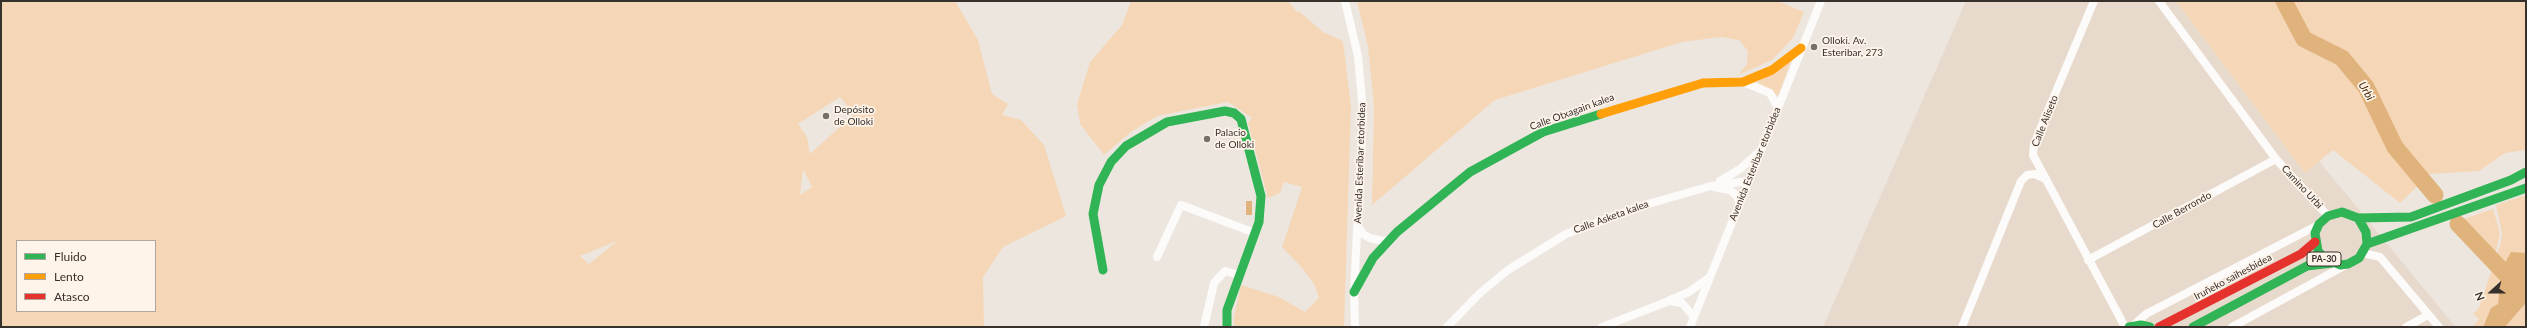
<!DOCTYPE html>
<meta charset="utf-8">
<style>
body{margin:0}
#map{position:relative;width:2527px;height:328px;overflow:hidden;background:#ede6df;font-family:Lato,sans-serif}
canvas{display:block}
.frame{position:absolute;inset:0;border:2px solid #36312c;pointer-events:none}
.legend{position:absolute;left:16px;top:240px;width:140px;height:72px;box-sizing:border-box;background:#fff4e9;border:1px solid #afa69d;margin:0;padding:5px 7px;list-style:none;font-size:12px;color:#36312c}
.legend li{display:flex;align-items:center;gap:8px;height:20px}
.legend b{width:20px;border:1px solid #afa69d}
.north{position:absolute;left:2471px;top:272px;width:40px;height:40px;-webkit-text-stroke:3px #fff4e9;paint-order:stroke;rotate:249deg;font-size:11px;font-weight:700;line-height:16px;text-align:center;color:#36312c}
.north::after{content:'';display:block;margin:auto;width:14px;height:18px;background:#36312c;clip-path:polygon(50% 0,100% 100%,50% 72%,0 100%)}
</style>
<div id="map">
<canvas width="2527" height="328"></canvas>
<div class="frame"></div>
<ul class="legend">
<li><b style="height:5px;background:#30b455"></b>Fluido</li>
<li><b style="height:5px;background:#ff9f0a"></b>Lento</li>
<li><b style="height:5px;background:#e5322d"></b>Atasco</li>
</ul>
<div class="north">N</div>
</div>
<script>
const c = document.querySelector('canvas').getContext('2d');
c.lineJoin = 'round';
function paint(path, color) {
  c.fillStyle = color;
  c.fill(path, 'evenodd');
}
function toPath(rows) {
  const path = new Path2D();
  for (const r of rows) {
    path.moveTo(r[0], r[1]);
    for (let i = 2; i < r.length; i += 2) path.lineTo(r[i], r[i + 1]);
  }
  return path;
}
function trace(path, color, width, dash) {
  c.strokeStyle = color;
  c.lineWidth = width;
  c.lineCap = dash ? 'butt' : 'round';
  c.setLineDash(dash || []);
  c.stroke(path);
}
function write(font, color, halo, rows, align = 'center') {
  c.font = font + ' Lato,sans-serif';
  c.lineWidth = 3.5;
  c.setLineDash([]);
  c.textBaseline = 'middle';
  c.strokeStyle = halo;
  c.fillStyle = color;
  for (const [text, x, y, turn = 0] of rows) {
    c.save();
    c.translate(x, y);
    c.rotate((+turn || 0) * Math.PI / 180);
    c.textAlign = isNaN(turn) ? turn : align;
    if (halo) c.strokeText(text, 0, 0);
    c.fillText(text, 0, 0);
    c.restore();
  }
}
paint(toPath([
 [1966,1,2187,1,2454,325,2458,327,1823,327]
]), '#e7dacc');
paint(toPath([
 [1,1,955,1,978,40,992,94,1008,104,1002,115,1021,120,1044,145,1066,216,1003,247,983,277,984,327,1,327],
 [840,97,854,114,810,154,807,137,798,124],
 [803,169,812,187,800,195],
 [17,241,155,241,155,311,17,311],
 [617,241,589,264,580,256],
 [1131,1,1288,1,1298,13,1299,11,1323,32,1343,41,1351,106,1344,327,1234,327,1234,317,1241,285,1279,297,1305,312,1319,298,1314,284,1303,269,1282,247,1302,187,1284,182,1280,193,1268,198,1248,123,1252,118,1228,102,1157,116,1132,131,1104,155,1080,124,1077,104,1090,62,1122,25],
 [1357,1,1778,1,1804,12,1793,38,1772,60,1738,75,1747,64,1748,51,1739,40,1721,37,1682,42,1495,100,1372,205,1374,107,1368,47],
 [2176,1,2526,1,2526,150,2505,153,2479,171,2430,174,2400,203,2333,150,2305,173],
 [1791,61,1778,96,1759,83,1759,81],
 [2526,195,2526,253,2511,253,2501,270,2498,304,2491,308,2483,327,2472,327,2479,319,2473,314,2479,308,2501,242,2502,233,2496,205],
 [2493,209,2500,233,2494,260,2458,221],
 [2526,303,2526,327,2505,327,2514,317]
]), '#f5d7b7');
paint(toPath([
 [1246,201,1252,201,1252,215,1246,215],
 [2511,252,2526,253,2526,303,2505,327,2483,327,2491,308,2498,304,2501,270]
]), '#e0b27c');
trace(toPath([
 [2284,1,2304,39,2342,58,2366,87,2395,147,2435,195],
 [2458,224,2517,286]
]), '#e0b27c', 17);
trace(toPath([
 [1345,1,1358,56,1363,112,1354,292,1355,327],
 [2094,1,2034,144,2033,155,2125,327],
 [2159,1,2276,159,2328,216],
 [1743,82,1770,93,1778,108],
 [1720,181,1740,169,1759,152],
 [1714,187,1730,190,1736,195,1740,204],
 [1358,226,1363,234,1370,238,1383,241,1390,240],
 [2363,253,2380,257,2439,327],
 [1157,257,1181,205,1255,233],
 [2088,260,2276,159],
 [1670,300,1689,292,1710,277],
 [2135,324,2146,314,2318,225],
 [1204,327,1214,283,1225,271,1239,275],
 [1447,327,1480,293,1508,270,1566,234,1641,206,1711,186,1748,181],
 [1602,327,1669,301,1682,303,1694,317],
 [1690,327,1821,1],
 [1962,327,2021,181,2027,175,2034,174,2046,179],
 [2232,327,2344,266],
 [2406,327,2428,315]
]), '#fcfbfa', 8);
trace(toPath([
 [2358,218,2366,232,2367,244,2359,258,2348,264,2340,265,2324,258,2318,251,2315,233,2319,224,2328,216,2342,212,2358,218,2411,217,2511,180,2526,172],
 [2367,244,2526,188],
 [1103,270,1093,214,1099,185,1111,162,1126,146,1167,122,1225,111,1234,113,1241,119,1261,196,1259,222,1227,310,1227,327],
 [1354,292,1373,258,1397,232,1470,172,1543,132,1601,114],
 [2129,327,2141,325,2150,327],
 [2193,327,2307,266,2332,263]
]), '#30b455', 9);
trace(toPath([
 [1601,114,1703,83,1743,82,1772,70,1801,48]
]), '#ff9f0a', 9);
trace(toPath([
 [2159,327,2301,254,2315,242]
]), '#e5322d', 9);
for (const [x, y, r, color] of [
 [1814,47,4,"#76706b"],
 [826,116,4,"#76706b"],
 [1207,139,4,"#76706b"]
]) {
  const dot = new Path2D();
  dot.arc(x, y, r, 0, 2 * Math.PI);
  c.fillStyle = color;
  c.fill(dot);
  trace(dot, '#fff4e9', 1.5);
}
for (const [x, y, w] of [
 [2324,259,34]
]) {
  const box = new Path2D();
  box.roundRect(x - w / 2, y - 7, w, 14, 3);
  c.fillStyle = '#fff4e9';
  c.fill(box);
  trace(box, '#36312c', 1);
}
write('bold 9px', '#36312c', null, [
 ["PA-30",2324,259]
]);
write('10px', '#36312c', '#fff4e9', [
 ["Olloki. Av.",1822,41],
 ["Esteribar, 273",1822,53],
 ["Depósito",834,110],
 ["de Olloki",834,122],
 ["Palacio",1215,133],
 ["de Olloki",1215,145]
], 'left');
write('10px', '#36312c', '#fff4e9', [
 ["Calle Otxagain kalea",1572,112,-20],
 ["Calle Aliseto",2045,121,-68],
 ["Avenida Esteribar etorbidea",1360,163,-88],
 ["Avenida Esteribar etorbidea",1755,164,-68],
 ["Camino Urbi",2302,187,47],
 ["Calle Berrondo",2182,210,-29],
 ["Calle Asketa kalea",1611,217,-20],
 ["Iruñeko saihesbidea",2233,277,-28]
]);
write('italic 11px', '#3c2302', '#fff4e9', [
 ["Urbi",2366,91,59]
]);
</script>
